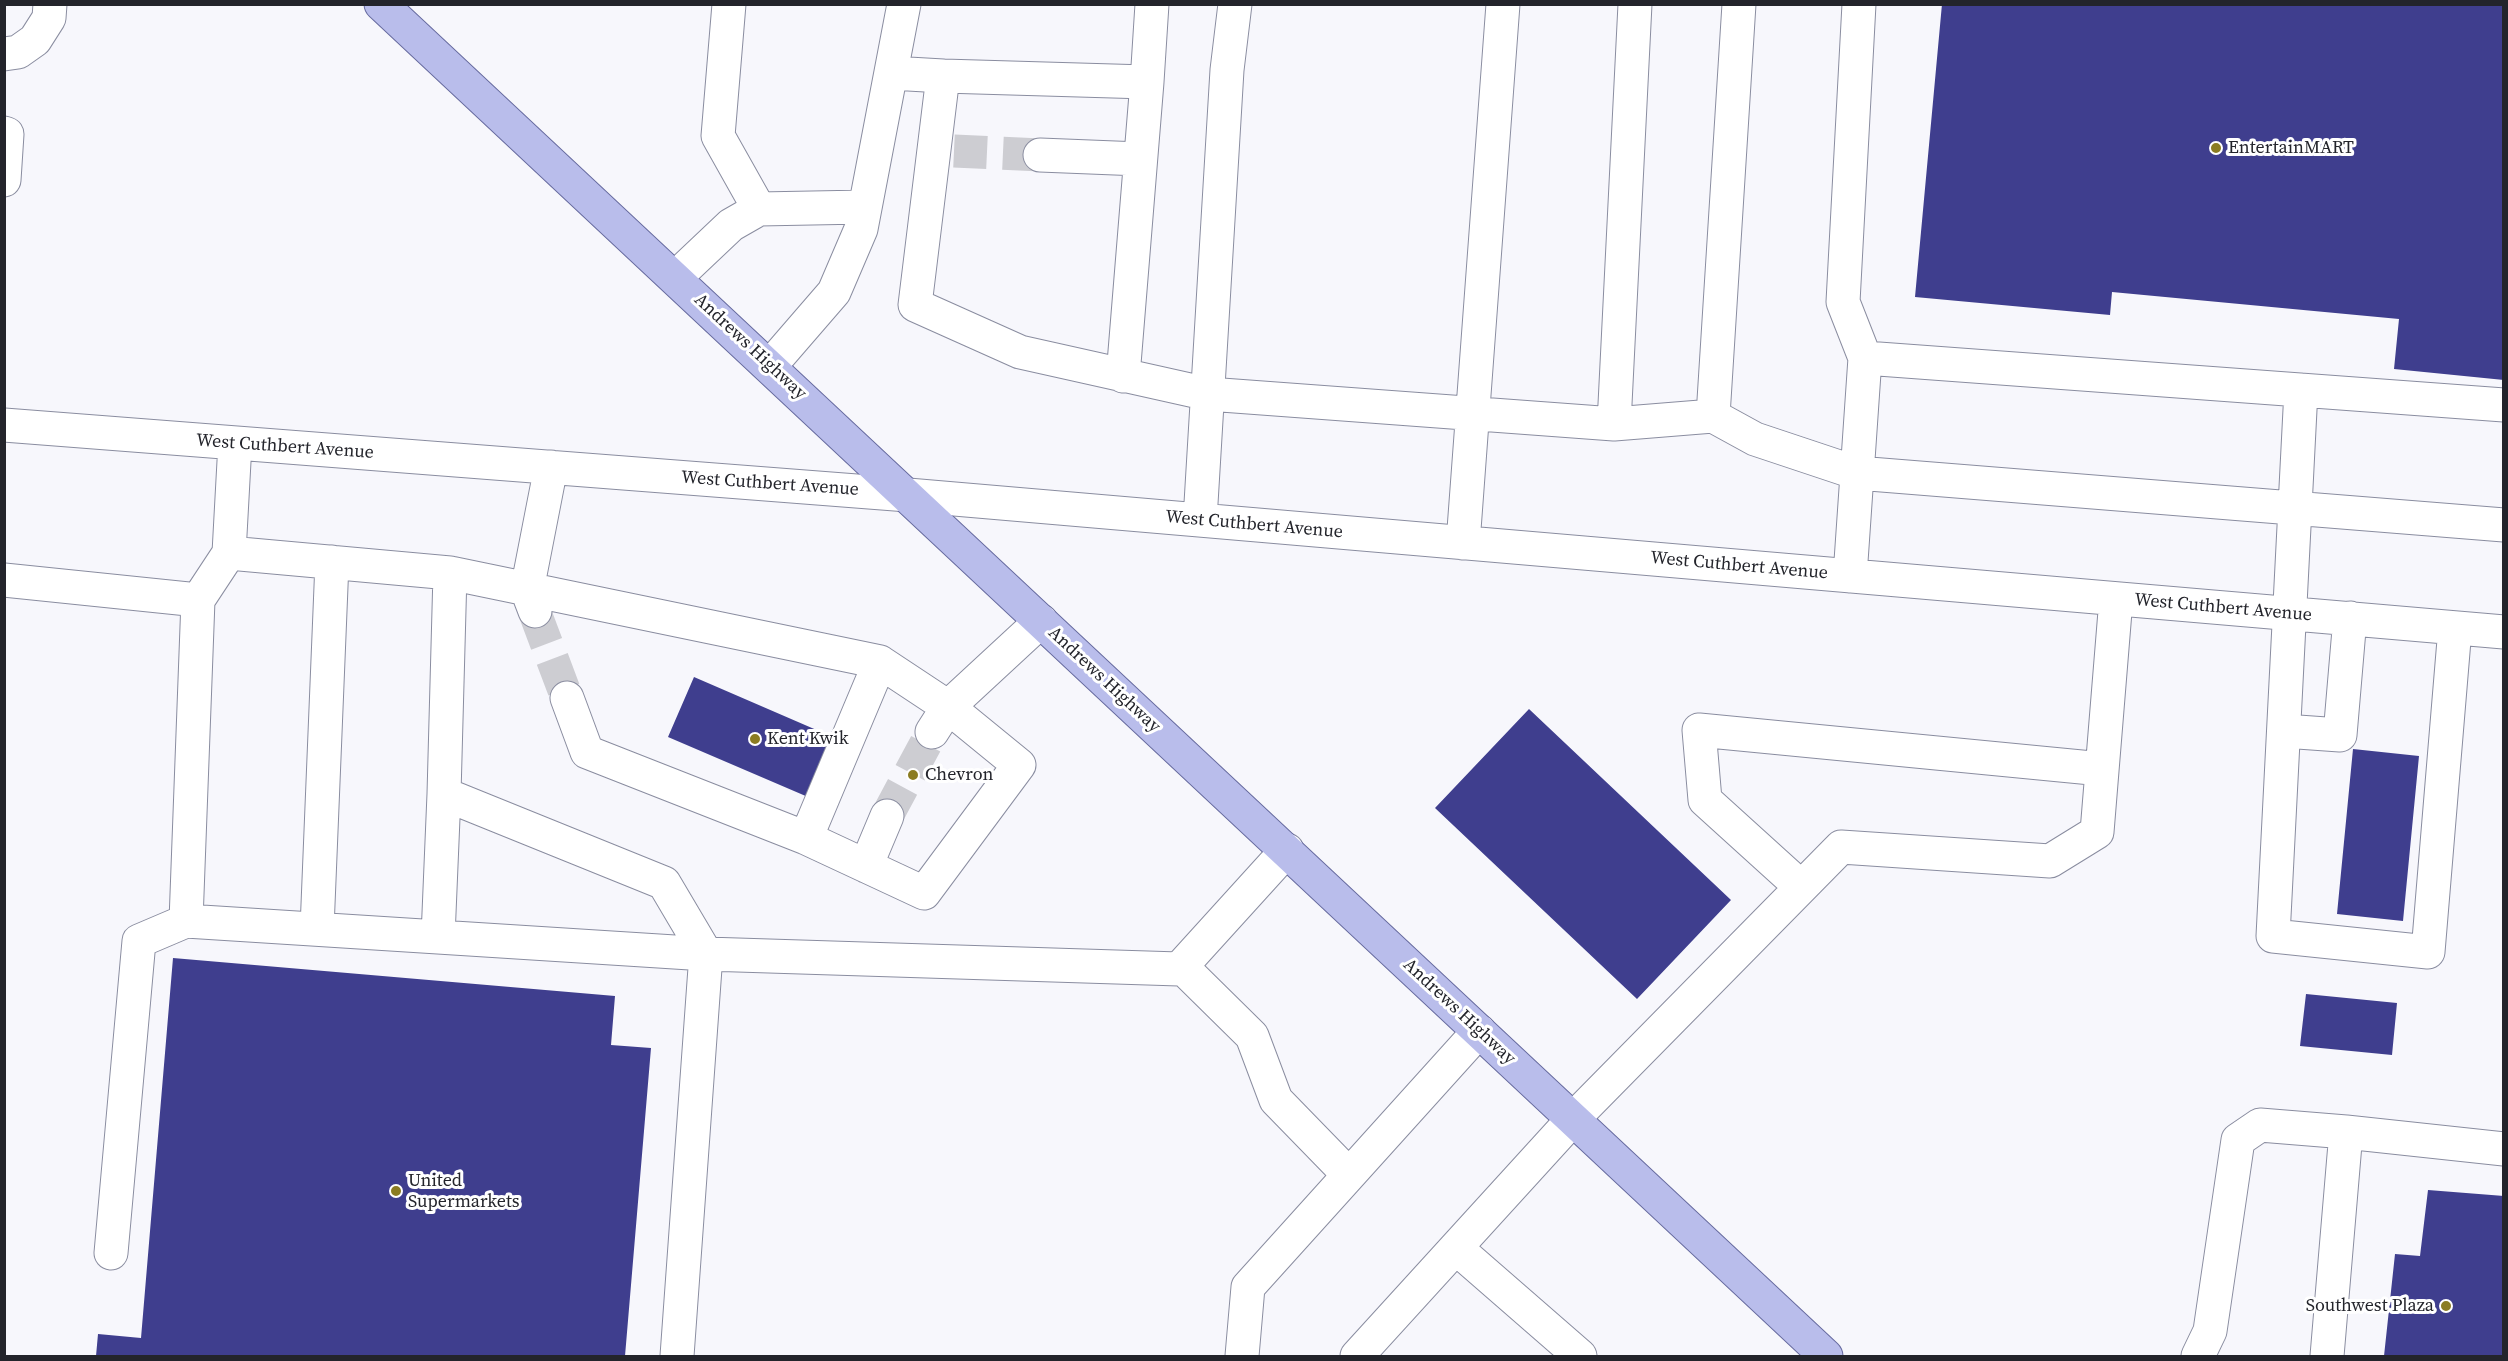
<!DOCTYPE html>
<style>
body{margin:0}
#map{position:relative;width:2508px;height:1361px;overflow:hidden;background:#f7f7fc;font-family:"Source Serif 4",serif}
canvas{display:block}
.frame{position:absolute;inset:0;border:6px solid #23242b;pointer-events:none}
</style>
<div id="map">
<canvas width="2508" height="1361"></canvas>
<div class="frame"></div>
</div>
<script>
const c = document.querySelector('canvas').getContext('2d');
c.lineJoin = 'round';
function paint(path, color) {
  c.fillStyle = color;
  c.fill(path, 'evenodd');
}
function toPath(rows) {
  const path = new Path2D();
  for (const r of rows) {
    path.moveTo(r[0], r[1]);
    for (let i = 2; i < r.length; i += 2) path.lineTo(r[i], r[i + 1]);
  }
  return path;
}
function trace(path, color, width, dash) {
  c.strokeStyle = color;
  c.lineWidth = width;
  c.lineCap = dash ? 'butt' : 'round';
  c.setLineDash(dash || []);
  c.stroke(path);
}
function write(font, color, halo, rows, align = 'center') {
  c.font = font + ' "Source Serif 4",serif';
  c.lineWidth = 6;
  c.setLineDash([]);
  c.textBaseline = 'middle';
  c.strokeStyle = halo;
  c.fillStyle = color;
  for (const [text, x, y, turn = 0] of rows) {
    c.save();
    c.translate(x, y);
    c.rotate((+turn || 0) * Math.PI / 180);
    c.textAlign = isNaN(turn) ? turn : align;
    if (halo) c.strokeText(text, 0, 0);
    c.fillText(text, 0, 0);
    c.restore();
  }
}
paint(toPath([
 [1942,4,2504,4,2504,380,2394,369,2399,319,2112,292,2110,315,1915,297],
 [694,677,842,741,815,800,668,737],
 [1529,709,1731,900,1637,999,1435,808],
 [2353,749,2419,756,2403,921,2337,914],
 [173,958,615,996,611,1045,651,1048,625,1356,96,1356,98,1334,141,1338],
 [2306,994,2397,1003,2392,1055,2300,1046],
 [2428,1190,2504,1196,2504,1356,2384,1356,2395,1254,2420,1256]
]), '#3f3e8e');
trace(toPath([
 [954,151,1040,155],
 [535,613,567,698],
 [887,816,932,732]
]), '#cdcdd2', 33, [33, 16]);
const minor = toPath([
 [729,4,718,136,759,209],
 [1739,4,1713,416,1755,439,1857,473,2504,525],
 [1859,4,1843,302,1865,358,2504,405],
 [4,54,18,52,35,40,49,18,50,4],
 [891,73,943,76,915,305,1020,352,1208,394,1614,424,1635,4],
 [943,76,1147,82,1123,376],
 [1147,82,1152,4],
 [4,133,7,134,4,180],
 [1040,155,1140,159],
 [675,278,731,225,759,209,865,207],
 [770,366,834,292,861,229,904,4],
 [2301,390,2273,936,2428,952,2455,628],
 [1614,424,1713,416],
 [4,425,908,495,2504,632],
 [1200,520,1227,70,1235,4],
 [1463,543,1503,4],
 [229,553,235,443],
 [450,573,880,662],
 [1850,576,1865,358],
 [4,580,198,600],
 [535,611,527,590,551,467],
 [567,698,587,752,806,838],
 [2284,731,2340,735,2350,618],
 [932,732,948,707,880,662,806,838,924,893,1019,765,948,707,1041,621],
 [866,866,887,816],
 [1801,887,1705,800,1699,730,2102,769],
 [317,929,332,562],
 [438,937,444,794],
 [1181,966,1252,1036,1276,1100,1349,1175],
 [1456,1248,1580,1356],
 [111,1253,139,941,186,921],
 [677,1356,706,954,664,883,444,794,450,573,229,553,198,600,186,921,706,954,1179,969,1287,850],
 [1242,1356,1248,1287,1479,1031],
 [1357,1356,1573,1119,1841,847,2050,861,2097,832,2116,599],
 [2198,1356,2210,1331,2238,1140,2260,1125,2346,1132],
 [2327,1356,2346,1132,2504,1149]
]);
const major = toPath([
 [381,4,1826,1356]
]);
trace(minor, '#8a8da0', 35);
trace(major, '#676b9f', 35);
trace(minor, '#fff', 33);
trace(major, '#b9bdeb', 33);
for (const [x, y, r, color] of [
 [2216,148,6,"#8b7c22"],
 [755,739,6,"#8b7c22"],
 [913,775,6,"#8b7c22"],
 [396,1191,6,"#8b7c22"],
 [2446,1306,6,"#8b7c22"]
]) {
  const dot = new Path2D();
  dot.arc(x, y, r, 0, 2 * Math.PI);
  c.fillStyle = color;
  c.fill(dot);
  trace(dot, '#fff', 2);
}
write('18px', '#23242b', '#fff', [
 ["EntertainMART",2228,148],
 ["Kent Kwik",767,739],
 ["Chevron",925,775],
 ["United",408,1181],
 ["Supermarkets",408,1202],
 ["Southwest Plaza",2434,1306,"right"]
], 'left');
write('18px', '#23242b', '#fff', [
 ["Andrews Highway",750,347,43],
 ["West Cuthbert Avenue",285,447,4],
 ["West Cuthbert Avenue",770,484,4],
 ["West Cuthbert Avenue",1254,525,5],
 ["West Cuthbert Avenue",1739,566,5],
 ["West Cuthbert Avenue",2223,608,5],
 ["Andrews Highway",1104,680,43],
 ["Andrews Highway",1459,1012,43]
]);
</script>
